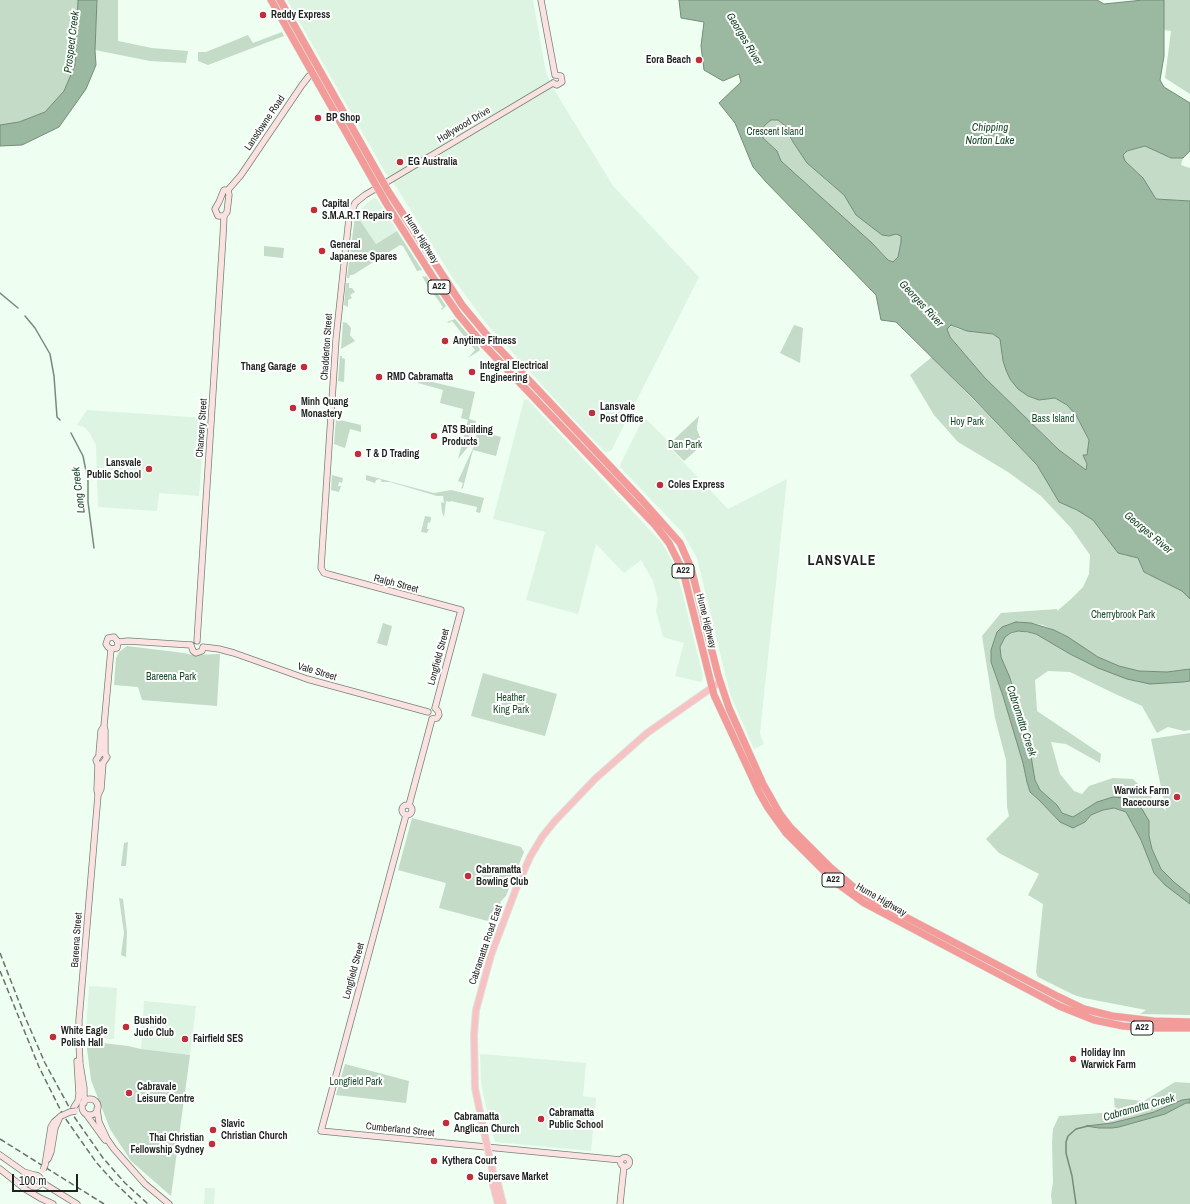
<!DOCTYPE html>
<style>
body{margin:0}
#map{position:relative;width:1190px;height:1204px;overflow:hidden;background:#eefef1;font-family:"Archivo Narrow",sans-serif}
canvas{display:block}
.scale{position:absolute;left:12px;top:1174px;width:66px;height:18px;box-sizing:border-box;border:2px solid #1c221d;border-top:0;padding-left:5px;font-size:12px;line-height:14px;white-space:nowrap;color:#1c221d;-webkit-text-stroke:3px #fff;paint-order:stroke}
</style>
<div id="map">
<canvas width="1190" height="1204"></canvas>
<div class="scale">100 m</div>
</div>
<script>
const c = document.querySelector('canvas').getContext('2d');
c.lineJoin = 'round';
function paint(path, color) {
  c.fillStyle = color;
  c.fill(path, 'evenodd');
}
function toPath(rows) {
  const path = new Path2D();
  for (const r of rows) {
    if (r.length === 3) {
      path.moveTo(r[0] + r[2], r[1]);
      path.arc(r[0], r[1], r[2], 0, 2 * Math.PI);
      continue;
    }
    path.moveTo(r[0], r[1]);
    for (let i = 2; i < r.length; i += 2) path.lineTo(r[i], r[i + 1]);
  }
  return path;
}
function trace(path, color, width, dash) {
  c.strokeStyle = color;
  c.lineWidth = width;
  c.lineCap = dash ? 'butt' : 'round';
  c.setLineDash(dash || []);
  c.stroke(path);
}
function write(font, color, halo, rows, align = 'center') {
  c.font = font + ' "Archivo Narrow",sans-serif';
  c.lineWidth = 4;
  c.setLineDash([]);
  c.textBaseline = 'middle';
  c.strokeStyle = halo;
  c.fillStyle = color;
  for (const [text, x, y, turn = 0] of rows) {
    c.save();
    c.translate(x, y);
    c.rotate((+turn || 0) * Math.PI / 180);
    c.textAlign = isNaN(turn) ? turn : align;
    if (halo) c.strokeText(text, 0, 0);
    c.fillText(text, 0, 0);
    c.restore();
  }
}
paint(toPath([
 [287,0,533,0,546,73,555,91,613,186,699,277,611,451,605,452,560,405,486,323,452,277,395,185,385,172],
 [373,198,377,199,397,231,376,244,357,216,359,211],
 [527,399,662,543,674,565,682,591,703,676,701,682,675,676,684,643,663,637,656,611,658,600,653,581,641,560,624,573,596,544,578,614,526,600,545,532,493,519,524,400],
 [87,410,205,418,199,496,159,493,157,511,98,507,96,445,89,432,84,427,77,425],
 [644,417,670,443,668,446,728,509,787,479,760,733,764,744,754,749,730,694,697,558,682,532,620,467,621,463],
 [89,986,117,988,114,1039,89,1038,86,1031],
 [144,1001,196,1006,190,1055,141,1049],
 [482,1054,586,1063,583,1096,596,1098,591,1151,495,1142,484,1098,481,1082,480,1055],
 [205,1188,215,1188,214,1204,204,1204]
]), '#ddf4e2');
paint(toPath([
 [0,0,78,0,75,65,64,91,45,112,19,122,0,125],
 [97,0,118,0,118,41,152,48,188,51,186,63,150,61,95,50],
 [1164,0,1190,0,1190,94,1165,78,1171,31,1164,30],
 [282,32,284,36,208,65,198,61,198,52,206,52,248,35,253,43],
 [771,120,778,120,784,125,793,142,807,163,844,195,856,215,889,236,896,234,901,235,901,242,898,257,893,262,888,260,881,252,781,161,777,151,763,138,761,129,765,125],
 [1145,146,1171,158,1183,158,1181,165,1190,168,1190,201,1156,199,1143,178,1125,161,1123,155,1127,151],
 [355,216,357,216,376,244,397,231,422,270,417,271,403,246,400,245,353,275,350,275,349,278,347,278],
 [264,246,284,248,283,258,264,256],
 [422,276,423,276,424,277,426,276,446,306,442,310,441,309,443,307,431,290,427,292,430,290],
 [346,283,349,283,349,288,352,288,355,292,350,295,352,298,348,300,348,307,344,305],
 [455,319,480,349,479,351,468,358,475,350,452,321,449,323,447,322],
 [343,322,347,323,351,328,350,335,355,341,341,349],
 [794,325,803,328,800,363,780,353],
 [951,325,958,329,993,334,1001,339,1003,361,1010,379,1028,396,1039,400,1055,398,1067,405,1076,415,1089,440,1087,455,1084,455,1087,464,1086,470,1059,450,985,378,950,337,947,329],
 [340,356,342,356,342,358,345,359,344,382,338,381],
 [932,357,1037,465,1059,502,1077,510,1093,520,1118,553,1138,558,1144,572,1182,591,1190,599,1190,669,1167,672,1139,671,1119,666,1098,658,1068,637,1043,625,1031,623,997,632,991,650,991,662,1003,696,1023,763,1027,782,1030,792,1039,800,1060,822,1085,822,1091,815,1103,810,1114,808,1126,812,1141,840,1154,873,1190,904,1190,1015,1140,1014,1146,1010,1084,998,1074,995,1038,977,1036,972,1043,904,1028,895,1039,874,999,853,986,839,1009,816,1007,807,1006,760,995,718,982,636,1001,613,1057,609,1057,611,1070,600,1083,587,1089,574,1090,555,1071,528,1041,496,1008,472,958,442,934,415,910,375],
 [419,379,475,392,469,419,476,421,473,433,468,447,458,459,468,420,461,418,463,409,440,403,443,390,418,383],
 [699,416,697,426,697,430,703,444,684,461,668,445],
 [336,419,361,425,361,432,350,429,345,448,334,444],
 [477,432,485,435,486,433,501,437,496,456,473,450,463,488,461,489,463,483,458,481,474,446],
 [332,475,343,478,342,483,339,482,338,486,341,486,339,492,331,490],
 [366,475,434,493,451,490,484,498,480,513,476,512,477,507,451,501,450,502,446,501,444,517,442,512,441,502,444,503,443,496,437,496,390,482,382,482,380,479,376,480,375,483,366,480],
 [425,516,431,517,431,519,430,523,428,522,427,529,429,529,427,533,421,532],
 [383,623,392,626,387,646,377,643],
 [1018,631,1036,634,1070,654,1098,668,1182,682,1190,681,1190,730,1184,731,1168,727,1157,733,1142,706,1111,692,1070,672,1048,671,1035,680,1037,711,1101,754,1100,763,1066,744,1051,742,1060,774,1074,791,1082,794,1089,786,1113,778,1133,779,1166,811,1151,739,1190,733,1190,895,1174,882,1161,869,1152,849,1149,836,1149,821,1125,798,1083,810,1074,817,1062,813,1057,805,1040,790,1035,780,1030,750,1010,678,1001,657,1000,647,1005,637],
 [127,646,184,653,192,655,220,654,217,706,142,700,138,687,114,685,116,658,119,652],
 [483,673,557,694,545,736,471,716],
 [412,818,521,847,524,852,508,891,506,896,501,901,495,923,439,908,446,883,398,870],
 [128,842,126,866,121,866,124,843],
 [119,898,123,899,127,932,126,957,121,955,124,933],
 [86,1041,128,1046,141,1049,190,1055,171,1196,131,1161,110,1129,91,1080],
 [345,1064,409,1081,406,1103,336,1095],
 [1175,1082,1190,1083,1190,1099,1182,1100,1154,1112,1132,1118,1112,1123,1087,1126,1099,1128,1112,1128,1119,1127,1165,1114,1186,1103,1190,1103,1190,1204,1052,1204,1051,1195,1053,1182,1052,1142,1053,1129,1059,1116,1115,1112,1114,1098,1144,1101]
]), '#c4dbc8');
const water = toPath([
 [78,0,97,0,95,50,96,65,86,89,59,127,22,145,0,146,0,125,19,122,45,112,64,91,75,65,78,0],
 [679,0,1097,0,1104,4,1143,0,1164,0,1164,56,1160,80,1164,87,1190,103,1190,151,1183,158,1171,158,1145,146,1127,151,1123,155,1125,161,1143,178,1156,199,1190,201,1190,599,1182,591,1144,572,1138,558,1118,553,1093,520,1077,510,1059,502,1037,465,973,398,896,322,881,320,876,295,766,182,753,167,735,123,719,103,741,82,739,74,723,81,704,70,701,46,704,22,681,18,679,0],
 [771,120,778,120,784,125,793,142,807,163,844,195,856,215,882,235,889,236,896,234,901,236,901,242,898,257,893,262,888,260,872,243,781,161,777,151,763,138,762,129,765,125,771,120],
 [951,325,967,331,993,334,1000,339,1003,361,1006,370,1010,379,1018,389,1028,396,1039,400,1055,398,1067,405,1076,415,1089,440,1087,455,1083,455,1087,464,1086,470,1059,450,985,378,950,337,947,329,951,325],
 [1016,622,1031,623,1054,630,1068,637,1098,657,1119,666,1139,671,1167,672,1190,669,1190,681,1183,682,1150,684,1127,679,1098,668,1070,654,1036,634,1028,632,1018,631,1011,633,1005,637,1000,647,1001,657,1010,678,1030,750,1035,780,1040,790,1057,805,1062,813,1073,817,1097,802,1113,797,1125,798,1142,809,1149,821,1149,836,1152,849,1161,869,1174,882,1190,895,1190,904,1165,885,1154,873,1141,840,1126,812,1114,808,1103,810,1091,815,1085,822,1073,828,1060,822,1039,800,1030,792,1027,782,1023,763,1003,696,991,662,991,650,997,632,1002,627,1016,622],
 [1190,1099,1190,1103,1186,1103,1165,1114,1119,1127,1112,1128,1099,1128,1086,1126,1112,1123,1132,1118,1154,1112,1182,1100,1190,1099]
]);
paint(water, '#9ab9a0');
trace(water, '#748c79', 1);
trace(toPath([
 [0,293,18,308],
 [25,316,35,328,50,354,54,376,57,417,60,420],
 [71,433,83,456,88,481,88,502,94,548],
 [1076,1204,1072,1176,1066,1153,1066,1142,1068,1136,1076,1129,1088,1126]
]), '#748c79', 1.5);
const secondary = toPath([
 [541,0,555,75],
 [553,83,557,85,562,82,561,76,555,75],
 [228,190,241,175,302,85,309,76,315,71],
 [224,216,218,216,215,209,219,202,223,192,224,190,228,190],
 [197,641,223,236,224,216,227,212,229,195,228,190],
 [118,642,128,641,191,645],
 [191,645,193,651,196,653,202,651,203,647],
 [203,647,219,649,234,653,307,679,428,712],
 [111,649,108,647,106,644,108,638,114,637,118,642],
 [111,649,117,648,118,642],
 [435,708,461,610,331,575,324,573,321,568,336,339,349,218,355,203,365,195,553,83],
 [432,719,437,718,439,715,438,711,435,708],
 [101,753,104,753,107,757,103,763,100,765,97,763,96,760,101,753],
 [99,754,101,731,104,726],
 [105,754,105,730,104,726,111,649],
 [98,795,101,789,103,763],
 [407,810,5],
 [409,805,432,719],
 [406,815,321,1131,621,1160],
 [90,1107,8],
 [84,1103,84,1088,80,1064,79,1043,79,1020,98,795,97,790,98,764],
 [74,1107,78,1101,79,1094,77,1061],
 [97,1109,99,1122,107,1139,114,1149,145,1184,169,1204],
 [86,1114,105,1140],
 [0,1155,24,1172,34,1175],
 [625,1162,4.5],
 [48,1159,51,1152,55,1128,59,1119],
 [45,1165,51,1127,54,1122,61,1116],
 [0,1169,25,1189,40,1198,53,1204],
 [35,1181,6],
 [41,1180,46,1185,77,1204],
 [620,1204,624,1166]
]);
const primary = toPath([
 [495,1181,493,1185,498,1204],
 [503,1204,498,1184,495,1181,489,1155,475,1088,474,1034,476,1010,491,955,516,889,530,857,542,837,554,822,595,779,647,733,720,682]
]);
const highway = toPath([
 [271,0,386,203,436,282,458,314,482,343,655,525,669,543,683,571,714,695,759,792,768,808,786,833,835,882,864,903,1059,1006,1094,1020,1123,1026,1149,1028,1190,1028],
 [280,0,388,191,462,305,491,340,641,499,680,543,691,568,718,675,729,708,763,784,780,814,790,827,831,868,857,890,875,901,1057,996,1084,1009,1112,1016,1154,1021,1190,1022]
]);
trace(secondary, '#748377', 7);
trace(primary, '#dfe0df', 8);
trace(highway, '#dfe0df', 8);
trace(secondary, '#fbe1e0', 5.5);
trace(primary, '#f7c3c2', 6);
trace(highway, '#f29b99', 7);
trace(toPath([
 [0,953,25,1017,45,1063,75,1118,103,1158,125,1183,148,1204],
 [0,971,39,1067,63,1115,96,1162,113,1181,137,1204],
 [0,1139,104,1204]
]), '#69726a', 1.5, [6, 3]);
const secondaryBridge = toPath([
 [61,1116,70,1112,76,1111],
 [43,1170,45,1165]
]);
trace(secondaryBridge, '#748377', 7, []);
trace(secondaryBridge, '#fbe1e0', 5.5);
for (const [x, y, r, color] of [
 [263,15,4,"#be2e3b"],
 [699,60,4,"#be2e3b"],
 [318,118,4,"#be2e3b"],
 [400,162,4,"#be2e3b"],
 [314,210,4,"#be2e3b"],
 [322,251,4,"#be2e3b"],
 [445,341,4,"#be2e3b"],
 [304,367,4,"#be2e3b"],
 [472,372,4,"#be2e3b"],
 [379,377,4,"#be2e3b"],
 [293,408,4,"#be2e3b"],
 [592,413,4,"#be2e3b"],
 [434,436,4,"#be2e3b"],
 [358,454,4,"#be2e3b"],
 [149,469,4,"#be2e3b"],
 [660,485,4,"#be2e3b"],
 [1177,797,4,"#be2e3b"],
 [468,876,4,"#be2e3b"],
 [126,1027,4,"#be2e3b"],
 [53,1037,4,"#be2e3b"],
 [185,1039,4,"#be2e3b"],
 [1073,1059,4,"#be2e3b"],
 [129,1093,4,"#be2e3b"],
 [541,1119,4,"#be2e3b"],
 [446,1123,4,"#be2e3b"],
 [213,1130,4,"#be2e3b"],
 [212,1144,4,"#be2e3b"],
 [434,1161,4,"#be2e3b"],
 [470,1177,4,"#be2e3b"]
]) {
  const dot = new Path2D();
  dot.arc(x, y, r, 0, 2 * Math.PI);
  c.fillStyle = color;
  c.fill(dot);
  trace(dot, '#fff', 1.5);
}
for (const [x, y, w] of [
 [439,287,22],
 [683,571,22],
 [833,880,22],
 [1142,1028,22]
]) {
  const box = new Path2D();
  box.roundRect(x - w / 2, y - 7, w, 14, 3);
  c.fillStyle = '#fff';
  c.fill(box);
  trace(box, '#1c221d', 1);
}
write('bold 9px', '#1c221d', null, [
 ["A22",439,287],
 ["A22",683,571],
 ["A22",833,880],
 ["A22",1142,1028]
]);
write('bold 10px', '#1c221d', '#fff', [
 ["Reddy Express",271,15],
 ["Eora Beach",691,60,"right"],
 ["BP Shop",326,118],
 ["EG Australia",408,162],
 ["Capital",322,204],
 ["S.M.A.R.T Repairs",322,216],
 ["General",330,245],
 ["Japanese Spares",330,257],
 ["Anytime Fitness",453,341],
 ["Integral Electrical",480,366],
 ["Engineering",480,378],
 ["Thang Garage",296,367,"right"],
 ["RMD Cabramatta",387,377],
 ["Minh Quang",301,402],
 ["Monastery",301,414],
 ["Lansvale",600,407],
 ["Post Office",600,419],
 ["ATS Building",442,430],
 ["Products",442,442],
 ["T & D Trading",366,454],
 ["Lansvale",141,463,"right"],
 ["Public School",141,475,"right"],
 ["Coles Express",668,485],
 ["Warwick Farm",1169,791,"right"],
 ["Racecourse",1169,803,"right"],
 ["Cabramatta",476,870],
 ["Bowling Club",476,882],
 ["Bushido",134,1021],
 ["Judo Club",134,1033],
 ["White Eagle",61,1031],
 ["Polish Hall",61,1043],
 ["Fairfield SES",193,1039],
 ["Holiday Inn",1081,1053],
 ["Warwick Farm",1081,1065],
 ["Cabravale",137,1087],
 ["Leisure Centre",137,1099],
 ["Cabramatta",549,1113],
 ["Public School",549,1125],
 ["Cabramatta",454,1117],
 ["Anglican Church",454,1129],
 ["Slavic",221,1124],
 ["Christian Church",221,1136],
 ["Thai Christian",204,1138,"right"],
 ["Fellowship Sydney",204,1150,"right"],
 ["Kythera Court",442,1161],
 ["Supersave Market",478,1177]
], 'left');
write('10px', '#1c221d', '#fff', [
 ["Lansdowne Road",265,123,-56],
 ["Hollywood Drive",464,125,-31],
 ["Hume Highway",421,239,58],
 ["Chadderton Street",327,347,-86],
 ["Chancery Street",202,428,-86],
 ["Ralph Street",396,584,15],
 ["Hume Highway",706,621,76],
 ["Longfield Street",439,657,-75],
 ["Vale Street",317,672,17],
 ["Hume Highway",881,900,30],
 ["Bareena Street",77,940,-86],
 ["Cabramatta Road East",486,945,-71],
 ["Longfield Street",354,971,-75],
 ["Cumberland Street",400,1130,6]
]);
write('10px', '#184a28', '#fff', [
 ["Crescent Island",775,132],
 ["Bass Island",1053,419],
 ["Hoy Park",967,422],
 ["Dan Park",685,445],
 ["Cherrybrook Park",1123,615],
 ["Bareena Park",171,677],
 ["Heather",511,698],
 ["King Park",511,710],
 ["Longfield Park",356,1082]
]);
write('italic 11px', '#134624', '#fff', [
 ["Georges River",744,39,59],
 ["Prospect Creek",72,42,-83],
 ["Chipping",990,128],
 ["Norton Lake",990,141],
 ["Georges River",921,304,47],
 ["Long Creek",79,490,-97],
 ["Georges River",1148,533,40],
 ["Cabramatta Creek",1021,721,72],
 ["Cabramatta Creek",1139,1108,-16]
]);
c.letterSpacing = '1px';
write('bold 14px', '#1c221d', '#fff', [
 ["LANSVALE",842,561]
]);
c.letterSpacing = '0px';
</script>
